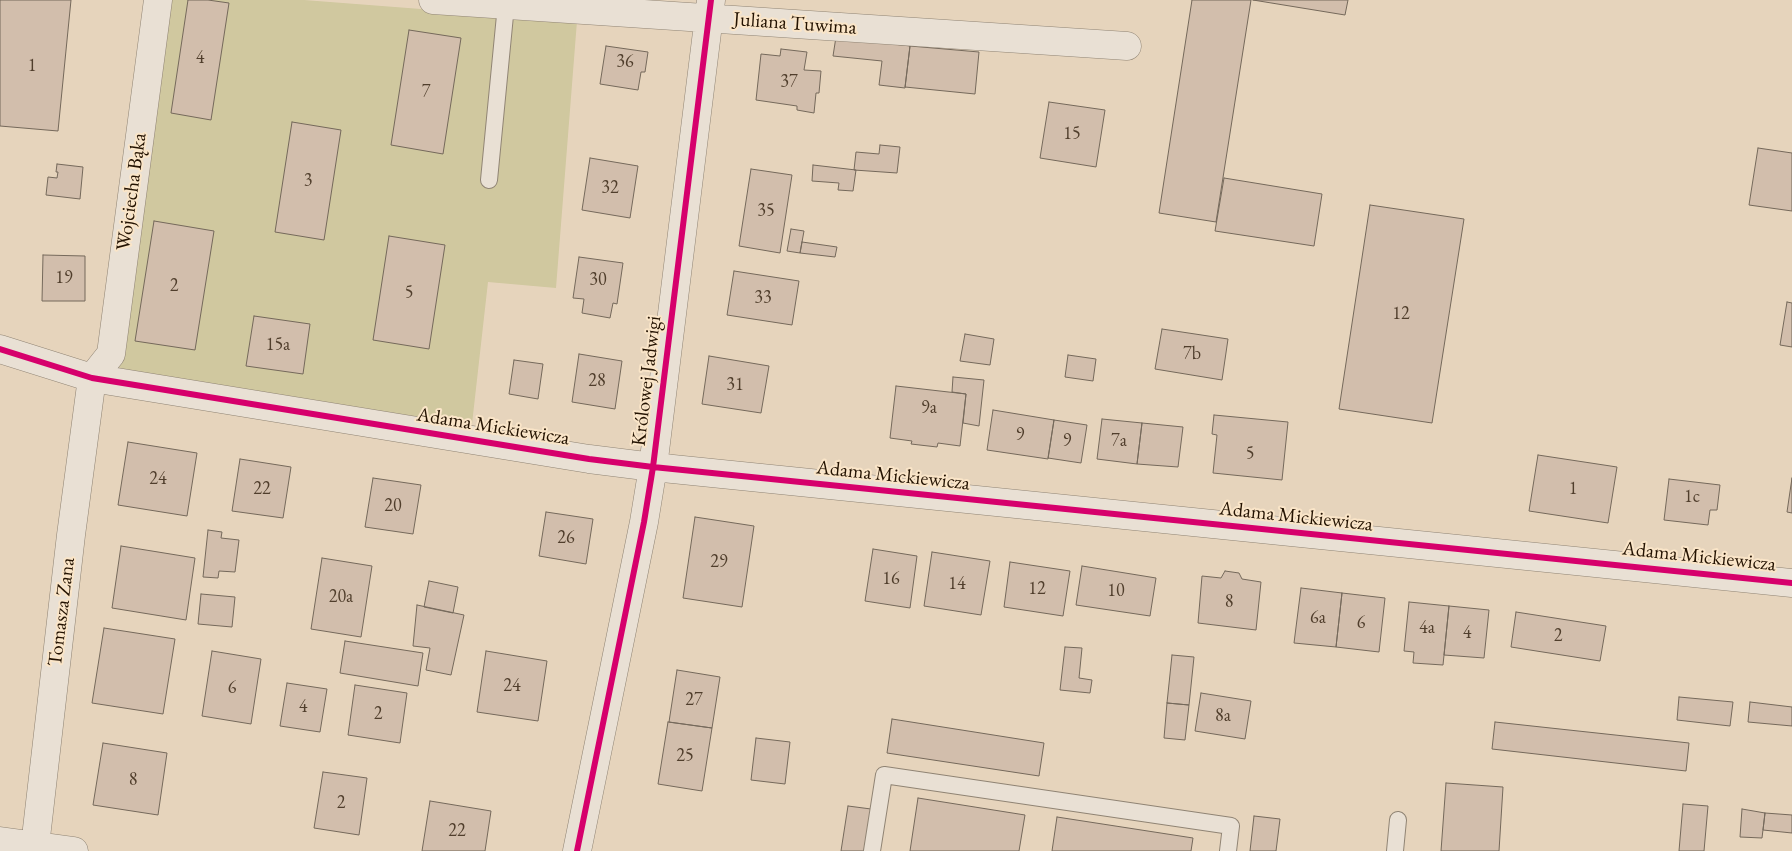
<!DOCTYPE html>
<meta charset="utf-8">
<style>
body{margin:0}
canvas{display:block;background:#e6d4bc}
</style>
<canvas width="1792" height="851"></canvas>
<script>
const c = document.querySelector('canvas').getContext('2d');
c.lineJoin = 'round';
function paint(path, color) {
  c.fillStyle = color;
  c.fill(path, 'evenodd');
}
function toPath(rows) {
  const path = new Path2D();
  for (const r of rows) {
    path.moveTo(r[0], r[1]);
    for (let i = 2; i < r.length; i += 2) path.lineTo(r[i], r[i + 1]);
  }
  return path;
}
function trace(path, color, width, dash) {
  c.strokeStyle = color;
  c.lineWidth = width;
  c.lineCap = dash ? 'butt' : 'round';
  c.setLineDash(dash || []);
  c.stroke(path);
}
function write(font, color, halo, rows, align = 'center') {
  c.font = font + ' "EB Garamond",serif';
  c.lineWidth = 4;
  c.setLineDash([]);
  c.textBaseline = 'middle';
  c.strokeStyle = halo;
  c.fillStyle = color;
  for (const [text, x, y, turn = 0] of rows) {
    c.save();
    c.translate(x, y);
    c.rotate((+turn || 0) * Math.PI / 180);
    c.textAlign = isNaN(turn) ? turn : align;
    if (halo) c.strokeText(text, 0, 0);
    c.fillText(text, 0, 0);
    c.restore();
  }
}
paint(toPath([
 [166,0,304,0,577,21,556,288,488,282,472,424,118,377]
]), '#d0c89f');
const building = toPath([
 [0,0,71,0,58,131,0,126,0,0],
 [188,0,208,0,229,3,211,120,171,113,188,0],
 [1192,0,1251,0,1216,222,1159,213,1192,0],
 [1253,0,1348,0,1345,15,1253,0],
 [409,30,461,38,443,154,391,145,409,30],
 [836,37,910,46,905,88,879,85,882,61,833,56,836,37],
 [606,46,648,52,645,72,641,72,638,90,600,84,606,46],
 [910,46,979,52,975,94,905,87,910,46],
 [781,49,807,52,804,70,821,71,819,93,816,93,814,113,797,110,797,106,756,100,761,54,780,56,781,49],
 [1049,102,1105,110,1096,167,1040,158,1049,102],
 [292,122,341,130,324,240,275,232,292,122],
 [880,145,900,147,897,173,854,170,856,152,879,154,880,145],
 [1758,148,1792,153,1792,211,1749,205,1758,148],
 [590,158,638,166,630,218,582,210,590,158],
 [57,164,83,167,80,199,46,195,48,177,57,178,58,172,56,172,57,164],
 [813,165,856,170,853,191,838,190,839,183,812,181,813,165],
 [751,169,792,175,780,253,739,246,751,169],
 [1224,178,1322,194,1314,246,1215,231,1224,178],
 [1370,205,1464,219,1432,423,1339,409,1370,205],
 [154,221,214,231,195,350,135,341,154,221],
 [791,229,804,231,800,253,787,251,791,229],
 [389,236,445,245,429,349,373,340,389,236],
 [802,242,837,247,835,257,800,253,802,242],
 [43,255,85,256,85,301,42,301,43,255],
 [579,257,623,263,617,304,613,303,610,318,582,313,584,299,573,298,579,257],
 [734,271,799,281,792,325,727,315,734,271],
 [1787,302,1792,303,1792,347,1780,345,1787,302],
 [254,316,310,324,303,374,246,366,254,316],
 [1162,329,1228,339,1222,380,1155,369,1162,329],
 [965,334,994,339,990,365,960,361,965,334],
 [579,354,622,361,615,409,572,402,579,354],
 [1068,355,1096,359,1093,381,1065,377,1068,355],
 [709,356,769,366,761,413,702,404,709,356],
 [514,360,543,364,538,399,509,394,514,360],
 [953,377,984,380,979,426,963,423,966,394,952,392,953,377],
 [896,386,966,394,960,446,938,443,937,447,911,444,912,441,890,438,896,386],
 [993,410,1054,420,1048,459,987,450,993,410],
 [1214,415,1288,422,1282,480,1213,473,1217,435,1212,434,1214,415],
 [1102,419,1142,423,1137,464,1097,459,1102,419],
 [1054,420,1087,425,1081,463,1048,458,1054,420],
 [1142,423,1183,427,1178,467,1137,464,1142,423],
 [128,442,197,453,187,516,118,505,128,442],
 [1538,455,1617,467,1608,523,1529,511,1538,455],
 [240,459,291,467,283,518,232,511,240,459],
 [373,478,421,485,413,534,365,527,373,478],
 [1792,478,1792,513,1787,512,1792,478],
 [1669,479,1720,485,1717,510,1710,510,1708,525,1664,520,1669,479],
 [546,512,593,519,586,564,539,556,546,512],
 [695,517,754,526,742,607,683,598,695,517],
 [208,530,222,532,221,538,239,540,235,572,219,571,218,578,203,577,208,530],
 [121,546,195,558,186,620,112,608,121,546],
 [873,549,917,556,910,608,865,601,873,549],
 [932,552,990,561,981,615,924,606,932,552],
 [322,558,372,566,361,637,311,629,322,558],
 [1010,562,1070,571,1063,616,1004,607,1010,562],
 [1082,566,1156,578,1150,616,1076,605,1082,566],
 [1225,571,1239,573,1242,579,1261,582,1256,630,1198,623,1202,576,1221,578,1225,571],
 [429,581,458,587,453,613,424,607,429,581],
 [1301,588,1342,593,1336,647,1294,643,1301,588],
 [1342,593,1385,598,1379,652,1336,647,1342,593],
 [201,594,235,597,232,627,198,624,201,594],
 [1409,602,1449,606,1443,665,1413,663,1414,652,1404,651,1409,602],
 [417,605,464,615,451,675,426,670,430,648,413,646,417,605],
 [1449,606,1489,610,1484,658,1444,655,1449,606],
 [1516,612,1606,626,1600,661,1511,647,1516,612],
 [104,628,175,639,163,714,92,703,104,628],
 [345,641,423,653,418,686,340,673,345,641],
 [1065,647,1082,648,1079,678,1092,680,1090,693,1060,690,1065,647],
 [212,651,261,659,251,724,202,716,212,651],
 [486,651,547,661,538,721,477,712,486,651],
 [1172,655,1194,657,1189,705,1167,703,1172,655],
 [677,670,720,677,712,728,669,722,677,670],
 [287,683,327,689,320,732,280,726,287,683],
 [355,685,407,693,400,743,348,735,355,685],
 [1201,693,1251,701,1245,739,1195,731,1201,693],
 [1679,697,1733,702,1730,726,1677,720,1679,697],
 [1750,702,1792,707,1792,726,1748,722,1750,702],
 [1167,703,1189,705,1185,740,1164,738,1167,703],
 [892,719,1044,743,1039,776,887,753,892,719],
 [668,722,712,728,702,791,658,784,668,722],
 [1495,722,1689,743,1686,771,1492,749,1495,722],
 [756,738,790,742,785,784,751,780,756,738],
 [103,743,167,753,158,815,93,805,103,743],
 [323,772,367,778,359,835,314,828,323,772],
 [1446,783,1503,787,1499,851,1441,851,1446,783],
 [918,798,1025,815,1019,851,910,851,918,798],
 [430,801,491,811,485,851,422,851,430,801],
 [1683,804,1708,806,1704,851,1679,851,1683,804],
 [848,806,871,809,864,851,841,851,848,806],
 [1742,809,1765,813,1762,838,1740,837,1742,809],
 [1765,813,1792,815,1792,833,1763,830,1765,813],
 [1254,816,1280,819,1276,851,1250,851,1254,816],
 [1057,817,1193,838,1191,851,1052,851,1057,817]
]);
paint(building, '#d2beac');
trace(building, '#75695b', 1);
const lane = toPath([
 [489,180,506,5],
 [872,851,884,775,1231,826,1228,851],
 [1395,851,1398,820]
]);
const street = toPath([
 [433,0,1127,46],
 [0,349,92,378,589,459,653,467,1792,583],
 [0,841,74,851],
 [35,846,71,535,92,378,111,354,158,0],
 [577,851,644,522,653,467,711,0]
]);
trace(lane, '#908474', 18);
trace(street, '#908474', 29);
trace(lane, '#e9e0d4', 16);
trace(street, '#e9e0d4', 28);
trace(toPath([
 [0,349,92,378,589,459,653,467,1792,583],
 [577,851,644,522,653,467,711,0]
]), '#d6006c', 6);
write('18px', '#503e2c', null, [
 ["4",200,58],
 ["36",625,62],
 ["1",32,66],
 ["37",789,82],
 ["7",426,92],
 ["15",1072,134],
 ["3",308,181],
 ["32",610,188],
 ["35",766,211],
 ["19",64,278],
 ["30",598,280],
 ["2",174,286],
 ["5",409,293],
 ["33",763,298],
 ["12",1401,314],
 ["15a",278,345],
 ["7b",1192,354],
 ["28",597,381],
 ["31",735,385],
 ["9a",929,408],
 ["9",1020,435],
 ["9",1067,441],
 ["7a",1119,441],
 ["5",1250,454],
 ["24",158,479],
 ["22",262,489],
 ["1",1573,489],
 ["1c",1692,497],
 ["20",393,506],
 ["26",566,538],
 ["29",719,562],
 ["16",891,579],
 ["14",957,584],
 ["12",1037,589],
 ["10",1116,591],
 ["20a",341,597],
 ["8",1229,602],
 ["6a",1318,618],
 ["6",1361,623],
 ["4a",1427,628],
 ["4",1467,633],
 ["2",1558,636],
 ["24",512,686],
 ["6",232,688],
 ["27",694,700],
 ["4",303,707],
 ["2",378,714],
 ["8a",1223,716],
 ["25",685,756],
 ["8",133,780],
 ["2",341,803],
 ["22",457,831]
]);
write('20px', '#231201', '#fae5c8', [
 ["Juliana Tuwima",795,24,4],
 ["Wojciecha Bąka",132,192,-82],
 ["Królowej Jadwigi",647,381,-83],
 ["Adama Mickiewicza",493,427,9],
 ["Adama Mickiewicza",893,476,6],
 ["Adama Mickiewicza",1296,517,6],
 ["Adama Mickiewicza",1699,557,6],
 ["Tomasza Zana",62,612,-83]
]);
</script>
